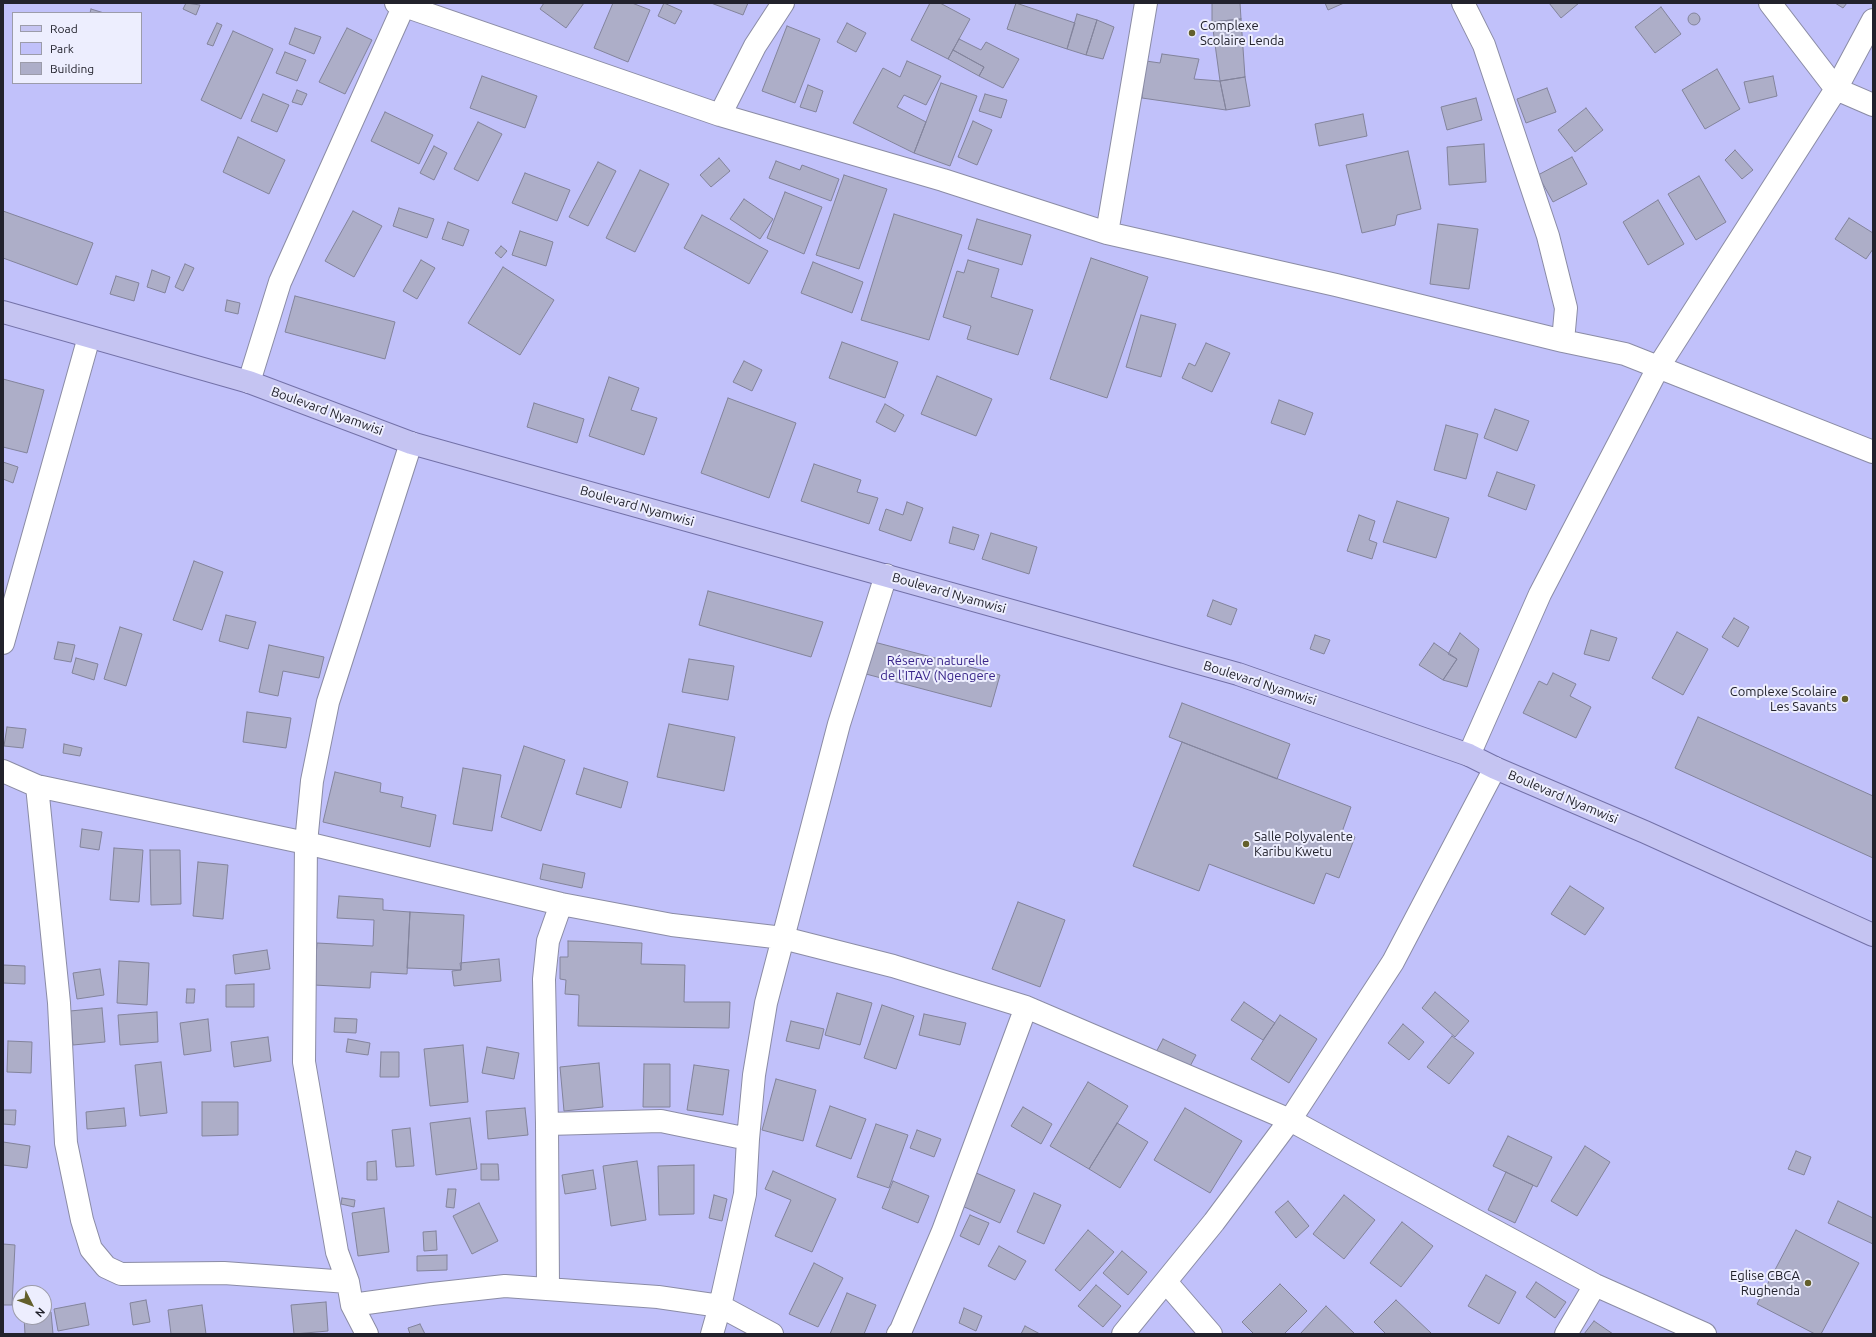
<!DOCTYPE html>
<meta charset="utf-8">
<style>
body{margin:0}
#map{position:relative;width:1876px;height:1337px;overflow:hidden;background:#edeefe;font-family:Ubuntu,sans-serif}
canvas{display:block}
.frame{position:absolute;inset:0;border:4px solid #22222c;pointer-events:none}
.legend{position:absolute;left:12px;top:12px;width:130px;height:72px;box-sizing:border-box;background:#edeefe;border:1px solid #9c9caa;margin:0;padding:5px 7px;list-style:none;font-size:12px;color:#22222c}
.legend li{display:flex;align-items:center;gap:8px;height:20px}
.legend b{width:20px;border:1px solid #9c9caa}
.north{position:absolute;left:12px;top:1285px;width:40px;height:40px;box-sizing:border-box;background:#edeefe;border:1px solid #9c9caa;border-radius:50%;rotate:132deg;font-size:11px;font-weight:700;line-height:16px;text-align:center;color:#22222c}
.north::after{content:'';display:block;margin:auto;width:14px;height:18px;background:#635f2b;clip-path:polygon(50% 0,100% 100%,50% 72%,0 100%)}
</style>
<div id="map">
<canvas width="1876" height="1337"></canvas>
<div class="frame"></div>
<ul class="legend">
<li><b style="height:5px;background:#c5c4f2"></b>Road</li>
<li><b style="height:11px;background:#c1c1fa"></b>Park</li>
<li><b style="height:11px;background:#adaec8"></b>Building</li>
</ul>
<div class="north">N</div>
</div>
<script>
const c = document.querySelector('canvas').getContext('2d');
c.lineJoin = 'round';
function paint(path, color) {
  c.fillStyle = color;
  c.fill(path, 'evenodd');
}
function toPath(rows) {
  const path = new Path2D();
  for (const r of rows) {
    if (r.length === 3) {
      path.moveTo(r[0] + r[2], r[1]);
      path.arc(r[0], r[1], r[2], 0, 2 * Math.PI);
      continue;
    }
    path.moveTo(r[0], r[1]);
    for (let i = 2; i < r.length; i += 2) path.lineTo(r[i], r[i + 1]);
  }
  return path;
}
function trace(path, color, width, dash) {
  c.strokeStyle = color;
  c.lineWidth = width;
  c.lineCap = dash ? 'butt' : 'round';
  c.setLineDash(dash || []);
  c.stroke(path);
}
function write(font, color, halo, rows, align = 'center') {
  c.font = font + ' Ubuntu,sans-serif';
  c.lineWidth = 4;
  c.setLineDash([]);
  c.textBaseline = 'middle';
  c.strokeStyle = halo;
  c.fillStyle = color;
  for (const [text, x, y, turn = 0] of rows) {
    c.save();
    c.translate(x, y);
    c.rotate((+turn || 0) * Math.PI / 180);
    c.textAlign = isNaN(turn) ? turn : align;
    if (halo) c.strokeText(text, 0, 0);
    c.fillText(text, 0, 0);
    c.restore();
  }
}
paint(toPath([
 [3,3,1873,3,1873,1334,3,1334],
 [13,13,141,13,141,83,13,83],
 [20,1293,44,1293,44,1317,20,1317]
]), '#c1c1fa');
const building = toPath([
 [186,3,200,5,196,15,183,9,186,3],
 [544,3,584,3,566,28,540,9,544,3],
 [613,3,632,3,650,10,628,62,594,48,613,3],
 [664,3,682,11,675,24,658,16,664,3],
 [711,3,748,3,743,15,711,3],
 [930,3,940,3,970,19,948,59,911,40,930,3],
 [1016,3,1075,23,1067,49,1007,29,1016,3],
 [1212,3,1240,3,1241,19,1212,22,1212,3],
 [1325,3,1344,3,1328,10,1325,3],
 [1549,3,1579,3,1561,18,1549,3],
 [1835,3,1847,3,1843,8,1835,3],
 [1661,7,1681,34,1655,53,1635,27,1661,7],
 [91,9,104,13,90,13,91,9],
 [1694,19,6],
 [1077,14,1097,20,1086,55,1067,49,1077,14],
 [1241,19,1245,77,1220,81,1212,22,1241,19],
 [1097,20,1114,27,1103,59,1086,55,1097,20],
 [217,23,222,25,213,46,207,44,217,23],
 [847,23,866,33,856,52,837,42,847,23],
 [787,26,820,39,795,103,762,91,787,26],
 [295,28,321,37,314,54,289,44,295,28],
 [347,28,372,40,345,94,319,82,347,28],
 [233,31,273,49,241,119,201,100,233,31],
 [959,39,981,50,986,42,1019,59,1003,88,979,76,984,67,953,50,959,39],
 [953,50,984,67,979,76,948,59,953,50],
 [285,52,306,60,297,81,276,73,285,52],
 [1162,54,1199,59,1194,79,1220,81,1226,110,1142,98,1146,61,1160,63,1162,54],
 [907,61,941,76,926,105,904,95,897,107,926,122,914,153,853,123,883,68,900,77,907,61],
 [1717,69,1740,109,1705,129,1682,90,1717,69],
 [482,76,537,96,525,128,470,108,482,76],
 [1773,76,1777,96,1749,103,1744,82,1773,76],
 [1245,77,1250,106,1226,110,1220,81,1245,77],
 [941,83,977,96,950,166,914,153,941,83],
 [808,85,823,91,816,112,800,107,808,85],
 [1547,88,1556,112,1526,123,1517,99,1547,88],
 [297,90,307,94,302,105,292,102,297,90],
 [263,94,289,105,277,132,251,121,263,94],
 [985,94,1007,100,1001,118,979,111,985,94],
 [1476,98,1482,120,1447,130,1441,107,1476,98],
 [1586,108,1603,130,1575,152,1558,130,1586,108],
 [385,112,433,135,419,164,371,141,385,112],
 [1363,114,1367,136,1319,146,1315,124,1363,114],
 [973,121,992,130,977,165,958,157,973,121],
 [478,122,502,134,478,181,454,169,478,122],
 [238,137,285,160,269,194,223,172,238,137],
 [1484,144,1486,182,1449,185,1447,147,1484,144],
 [434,146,447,153,434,180,420,173,434,146],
 [1735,150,1753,170,1742,179,1725,160,1735,150],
 [1408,151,1421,209,1397,215,1395,225,1362,233,1346,165,1408,151],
 [1572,157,1587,184,1553,202,1538,175,1572,157],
 [719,158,730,171,711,187,700,175,719,158],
 [776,161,800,170,802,165,839,179,831,201,769,178,776,161],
 [598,162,616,171,588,226,569,217,598,162],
 [640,170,669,184,635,252,606,238,640,170],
 [525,173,570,190,557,221,512,203,525,173],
 [844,175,887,189,859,269,816,255,844,175],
 [1699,176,1726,222,1696,240,1668,194,1699,176],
 [785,192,822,207,804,254,767,238,785,192],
 [744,199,773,219,760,239,730,219,744,199],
 [1658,200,1684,244,1648,265,1623,222,1658,200],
 [399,208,434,219,427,238,393,226,399,208],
 [3,211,93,243,77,285,3,258,3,211],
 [353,211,382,226,354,277,325,261,353,211],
 [894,214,962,235,929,340,861,320,894,214],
 [702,215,768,251,749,284,684,248,702,215],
 [1849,218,1873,233,1873,249,1866,259,1835,239,1849,218],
 [977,219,1031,235,1022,265,968,249,977,219],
 [448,222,469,230,463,246,442,239,448,222],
 [1438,224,1478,229,1469,289,1430,284,1438,224],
 [520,231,553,242,546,266,512,255,520,231],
 [501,246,507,251,501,258,495,253,501,246],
 [1091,258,1148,277,1107,398,1050,379,1091,258],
 [421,260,435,268,417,299,403,291,421,260],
 [968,260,999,269,991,297,1033,310,1018,355,967,339,971,326,943,317,957,271,964,273,968,260],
 [813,262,863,282,852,313,801,293,813,262],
 [185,264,194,268,183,291,175,287,185,264],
 [503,267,554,300,520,355,468,323,503,267],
 [152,270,170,277,165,293,147,287,152,270],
 [116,276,139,283,134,301,110,294,116,276],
 [295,296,395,322,385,359,285,332,295,296],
 [227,300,240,303,238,314,225,311,227,300],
 [1141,315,1176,324,1161,377,1126,367,1141,315],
 [842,342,898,362,885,398,829,378,842,342],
 [1206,343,1230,353,1212,392,1182,378,1189,363,1195,366,1206,343],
 [744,361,762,370,752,391,733,382,744,361],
 [937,376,992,399,976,436,921,414,937,376],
 [609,377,639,388,631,410,657,418,644,455,589,436,609,377],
 [3,379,44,390,27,453,3,447,3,379],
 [728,398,796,423,769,498,701,473,728,398],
 [1279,400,1313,413,1305,435,1271,423,1279,400],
 [534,403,584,419,577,443,527,427,534,403],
 [885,404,904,415,895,432,876,422,885,404],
 [1495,409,1529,421,1517,451,1484,438,1495,409],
 [1446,425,1478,434,1466,479,1434,470,1446,425],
 [3,462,18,467,13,483,3,479,3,462],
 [814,464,861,480,857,492,878,498,869,524,801,501,814,464],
 [1497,472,1535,485,1526,510,1488,496,1497,472],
 [1397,501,1449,518,1436,558,1383,542,1397,501],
 [907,502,923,508,911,541,879,530,886,509,903,515,907,502],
 [1359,515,1375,521,1369,540,1377,543,1372,559,1347,551,1359,515],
 [953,527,979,535,974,550,949,543,953,527],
 [991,533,1037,547,1029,574,982,559,991,533],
 [194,561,223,572,202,630,173,620,194,561],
 [708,591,823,622,811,657,699,625,708,591],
 [1213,600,1237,609,1231,625,1207,616,1213,600],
 [226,615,256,622,248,649,219,641,226,615],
 [1734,618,1749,627,1738,647,1722,637,1734,618],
 [120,627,142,634,126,686,104,679,120,627],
 [1591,630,1617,638,1609,661,1584,654,1591,630],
 [1677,632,1708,649,1683,695,1652,678,1677,632],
 [1460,633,1479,649,1467,687,1443,680,1457,659,1448,654,1460,633],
 [1315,635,1330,640,1324,654,1310,649,1315,635],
 [58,642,75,645,71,662,54,659,58,642],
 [874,642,1000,675,991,707,866,674,874,642],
 [1434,643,1457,659,1443,680,1419,665,1434,643],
 [269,645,324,657,319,678,283,671,278,696,259,692,269,645],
 [76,658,98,664,94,680,72,673,76,658],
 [689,659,734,666,728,700,682,692,689,659],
 [1553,673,1576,684,1570,696,1591,707,1576,738,1523,713,1539,681,1547,685,1553,673],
 [1182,703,1290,744,1277,779,1169,737,1182,703],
 [247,712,291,718,286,748,243,742,247,712],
 [1698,717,1873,796,1873,858,1675,768,1698,717],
 [669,724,735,737,724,791,657,777,669,724],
 [7,727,26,729,23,748,4,746,7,727],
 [1182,742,1351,807,1342,832,1355,837,1339,878,1326,873,1314,904,1209,864,1199,891,1133,866,1182,742],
 [64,744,82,748,80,756,63,753,64,744],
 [524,746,565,760,541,831,501,817,524,746],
 [463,768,501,775,492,831,453,824,463,768],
 [584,768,628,782,621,808,576,794,584,768],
 [335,772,381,783,380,792,403,797,401,807,436,815,430,847,323,822,335,772],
 [82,829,102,832,99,850,80,847,82,829],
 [114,848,143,850,139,902,110,900,114,848],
 [150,850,180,850,181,904,151,905,150,850],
 [198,862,228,865,223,919,193,916,198,862],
 [543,864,585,873,582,888,540,879,543,864],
 [1570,886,1604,908,1585,935,1551,914,1570,886],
 [339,896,383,899,383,910,410,912,407,974,371,972,370,988,314,985,317,943,373,946,374,920,337,918,339,896],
 [1018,902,1065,920,1040,987,992,969,1018,902],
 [410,912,464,915,461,970,407,968,410,912],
 [568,941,642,943,641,964,685,965,684,1002,730,1002,729,1028,578,1026,579,995,565,994,566,980,560,979,560,957,568,957,568,941],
 [267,950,270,969,235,974,233,955,267,950],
 [499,959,501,981,454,986,452,971,461,970,460,963,499,959],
 [119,961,149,963,147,1005,117,1003,119,961],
 [3,965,25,966,25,984,3,983,3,965],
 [100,969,104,995,77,999,73,973,100,969],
 [254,984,254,1007,226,1007,226,985,254,984],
 [187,989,195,989,194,1003,186,1003,187,989],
 [1435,992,1469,1021,1455,1037,1422,1008,1435,992],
 [837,993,872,1003,860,1045,825,1035,837,993],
 [1244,1002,1275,1023,1263,1040,1231,1020,1244,1002],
 [882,1005,914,1016,896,1069,864,1058,882,1005],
 [102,1008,105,1042,73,1045,70,1011,102,1008],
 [157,1012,158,1042,120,1045,118,1015,157,1012],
 [924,1014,966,1023,960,1045,919,1035,924,1014],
 [1280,1015,1317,1039,1289,1083,1251,1059,1280,1015],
 [335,1018,357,1019,356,1033,334,1032,335,1018],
 [208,1019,211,1051,184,1055,180,1023,208,1019],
 [791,1021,824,1029,819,1049,786,1041,791,1021],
 [1403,1024,1424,1042,1409,1060,1388,1043,1403,1024],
 [1452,1036,1474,1053,1449,1084,1427,1067,1452,1036],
 [268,1037,271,1061,234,1067,231,1042,268,1037],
 [348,1039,370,1043,368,1055,346,1052,348,1039],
 [1163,1039,1196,1055,1188,1070,1155,1054,1163,1039],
 [8,1041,32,1042,31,1073,7,1072,8,1041],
 [463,1045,468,1102,430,1106,424,1049,463,1045],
 [487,1047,519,1053,514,1079,482,1073,487,1047],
 [381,1052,399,1052,399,1077,380,1077,381,1052],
 [161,1062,167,1113,140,1116,135,1065,161,1062],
 [599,1063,603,1107,564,1111,560,1067,599,1063],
 [644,1064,670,1064,670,1107,643,1107,644,1064],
 [694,1065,729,1070,723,1115,687,1110,694,1065],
 [776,1079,816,1090,803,1141,762,1130,776,1079],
 [1088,1082,1128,1106,1089,1169,1050,1146,1088,1082],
 [202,1102,238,1102,238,1135,202,1136,202,1102],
 [830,1106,866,1119,851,1159,816,1146,830,1106],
 [1023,1107,1052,1124,1041,1144,1011,1126,1023,1107],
 [124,1108,126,1126,87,1129,86,1112,124,1108],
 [525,1108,528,1135,488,1139,486,1111,525,1108],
 [1185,1108,1242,1141,1210,1193,1154,1160,1185,1108],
 [3,1110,16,1110,15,1125,3,1124,3,1110],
 [470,1118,477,1169,436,1175,430,1123,470,1118],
 [1117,1123,1148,1142,1120,1188,1089,1169,1117,1123],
 [876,1124,908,1135,889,1188,857,1177,876,1124],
 [410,1128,414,1166,396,1167,392,1130,410,1128],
 [917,1130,941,1139,934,1157,910,1148,917,1130],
 [1508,1136,1552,1157,1537,1187,1493,1166,1508,1136],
 [3,1142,30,1146,27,1168,3,1165,3,1142],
 [1585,1146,1610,1162,1577,1216,1551,1201,1585,1146],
 [1796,1151,1811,1157,1804,1175,1788,1169,1796,1151],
 [376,1161,377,1180,367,1180,367,1162,376,1161],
 [637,1161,646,1220,611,1226,603,1166,637,1161],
 [481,1164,498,1164,499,1180,481,1180,481,1164],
 [694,1165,694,1214,659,1215,658,1166,694,1165],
 [593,1170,596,1189,565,1194,562,1175,593,1170],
 [773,1171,836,1199,812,1252,775,1236,791,1200,765,1189,773,1171],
 [974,1172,1015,1190,1000,1223,960,1205,974,1172],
 [1506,1172,1533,1185,1515,1223,1488,1210,1506,1172],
 [893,1181,929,1196,918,1223,882,1208,893,1181],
 [448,1189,456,1189,454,1208,446,1207,448,1189],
 [1034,1193,1061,1205,1044,1244,1017,1232,1034,1193],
 [714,1195,727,1199,722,1221,709,1218,714,1195],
 [1344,1195,1375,1220,1344,1259,1313,1234,1344,1195],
 [342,1198,355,1200,354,1207,341,1204,342,1198],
 [1288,1201,1309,1226,1296,1238,1275,1212,1288,1201],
 [1838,1201,1873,1218,1873,1244,1828,1223,1838,1201],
 [479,1203,498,1241,472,1254,453,1216,479,1203],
 [384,1208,389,1252,358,1256,352,1213,384,1208],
 [970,1215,989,1223,979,1245,960,1236,970,1215],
 [1402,1222,1433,1246,1401,1287,1370,1263,1402,1222],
 [1088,1230,1114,1252,1080,1291,1055,1270,1088,1230],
 [1796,1230,1859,1263,1821,1334,1815,1334,1757,1304,1796,1230],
 [436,1231,437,1250,424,1251,423,1232,436,1231],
 [3,1244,15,1245,12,1305,3,1305,3,1244],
 [999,1246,1026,1261,1015,1280,988,1266,999,1246],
 [1122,1251,1147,1272,1128,1295,1103,1273,1122,1251],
 [447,1255,447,1270,417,1271,417,1256,447,1255],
 [814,1263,843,1278,818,1327,789,1314,814,1263],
 [1486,1275,1516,1292,1499,1324,1468,1306,1486,1275],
 [1536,1282,1566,1302,1555,1318,1526,1297,1536,1282],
 [1280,1284,1307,1311,1284,1334,1254,1334,1242,1322,1280,1284],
 [1096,1285,1121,1306,1103,1327,1078,1306,1096,1285],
 [847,1293,876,1305,864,1334,830,1334,847,1293],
 [146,1300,150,1322,133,1325,130,1303,146,1300],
 [1396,1300,1431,1333,1430,1334,1386,1334,1374,1322,1396,1300],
 [326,1302,328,1331,294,1334,291,1305,326,1302],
 [85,1303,89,1325,58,1331,54,1309,85,1303],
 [202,1305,206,1334,171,1334,168,1310,202,1305],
 [1326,1306,1354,1333,1353,1334,1300,1334,1326,1306],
 [964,1308,982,1316,976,1331,959,1323,964,1308],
 [44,1312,51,1312,53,1334,25,1334,24,1317,44,1317,44,1312],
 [1594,1321,1613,1334,1584,1334,1594,1321],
 [420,1324,425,1334,410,1334,408,1328,420,1324],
 [1025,1326,1040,1334,1021,1334,1025,1326]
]);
paint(building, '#adaec8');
trace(building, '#83849c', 1);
const minor = toPath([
 [396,3,720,115,943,180,1107,233,1336,285,1563,341,1625,354,1873,452],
 [1463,3,1484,45,1548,236,1566,308,1563,341],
 [1770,3,1836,89,1873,105],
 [720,115,755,46,783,3],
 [1107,233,1146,3],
 [249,382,280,282,405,3],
 [3,643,89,337],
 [1469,755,1540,594,1659,366,1836,89,1873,20],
 [3,771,37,786,306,843,561,904,672,925,783,938,893,966,1026,1007,1290,1120,1595,1285,1705,1334],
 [37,786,59,1003,66,1143,82,1220,91,1249,106,1267,121,1274,224,1273,348,1282],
 [547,1124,661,1121,748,1139],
 [1166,1282,1211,1334],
 [548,1289,547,1124,544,979,548,941,561,904],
 [352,1305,432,1294,505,1286,658,1297,720,1306,772,1334],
 [367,1334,352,1305,348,1282,337,1252,304,1062,306,843,312,781,328,702,411,443],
 [712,1334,720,1306,745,1194,748,1139,754,1075,766,1003,839,724,886,575],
 [898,1334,901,1330,943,1231,1026,1007],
 [1123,1334,1214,1222,1290,1120,1393,962,1495,768],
 [1566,1334,1595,1285]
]);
const major = toPath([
 [3,312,249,382,411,443,1238,674,1469,755,1495,768,1645,832,1873,935]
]);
trace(minor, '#8b8ca5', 24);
trace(major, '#7371a8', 24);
trace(minor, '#fff', 22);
trace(major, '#c5c4f2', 22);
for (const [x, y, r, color] of [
 [1192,33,4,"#635f2b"],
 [1845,699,4,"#635f2b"],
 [1246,844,4,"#635f2b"],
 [1808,1283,4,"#635f2b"]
]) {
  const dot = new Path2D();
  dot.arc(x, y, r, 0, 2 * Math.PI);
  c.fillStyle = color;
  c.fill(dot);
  trace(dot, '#edeefe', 1.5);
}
write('13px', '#22222c', '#edeefe', [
 ["Complexe",1200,26],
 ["Scolaire Lenda",1200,41],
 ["Complexe Scolaire",1837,692,"right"],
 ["Les Savants",1837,707,"right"],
 ["Salle Polyvalente",1254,837],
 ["Karibu Kwetu",1254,852],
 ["Eglise CBCA",1800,1276,"right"],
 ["Rughenda",1800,1291,"right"]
], 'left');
write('13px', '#22222c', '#edeefe', [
 ["Boulevard Nyamwisi",327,411,20],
 ["Boulevard Nyamwisi",637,506,16],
 ["Boulevard Nyamwisi",949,593,16],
 ["Boulevard Nyamwisi",1260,683,18],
 ["Boulevard Nyamwisi",1563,797,23]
]);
write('13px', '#3a268a', '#edeefe', [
 ["Réserve naturelle",938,661],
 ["de l'ITAV (Ngengere",938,676]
]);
</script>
